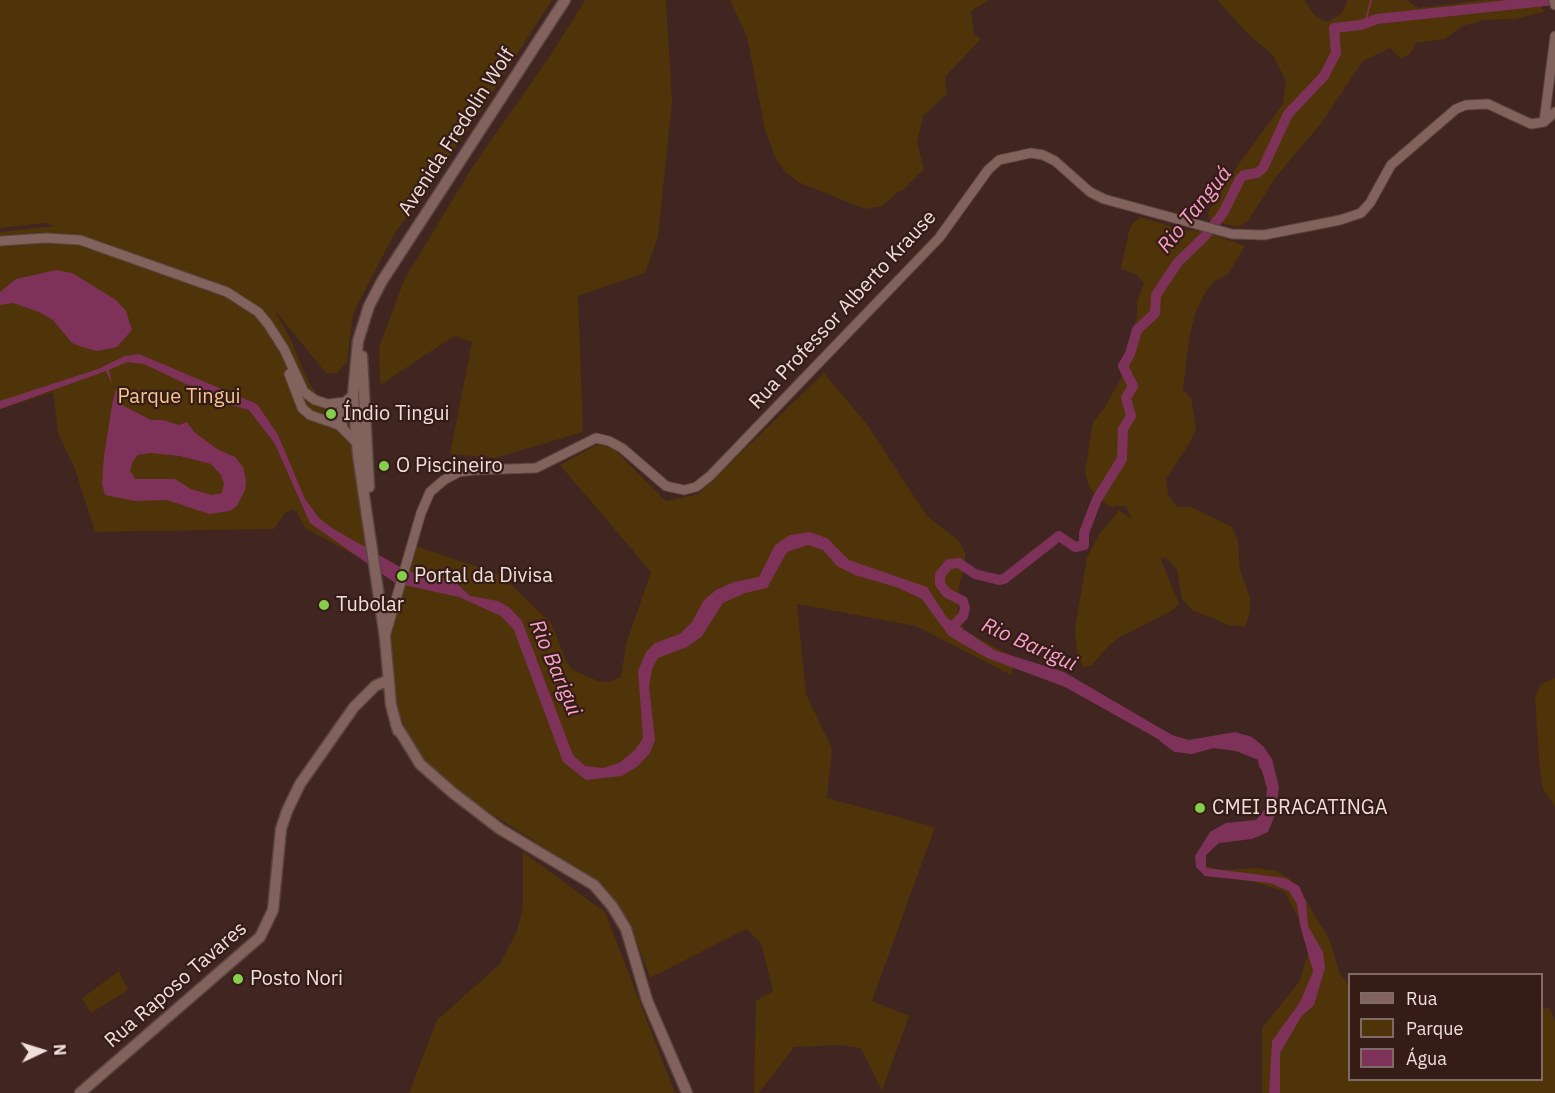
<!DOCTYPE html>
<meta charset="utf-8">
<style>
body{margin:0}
#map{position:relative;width:1555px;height:1093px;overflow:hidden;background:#402520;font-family:"IBM Plex Sans",sans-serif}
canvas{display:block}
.legend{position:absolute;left:1348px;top:973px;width:195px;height:108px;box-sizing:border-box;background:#351c17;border:2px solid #806a65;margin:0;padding:8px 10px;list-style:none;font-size:18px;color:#f0deda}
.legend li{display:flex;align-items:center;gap:12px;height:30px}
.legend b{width:30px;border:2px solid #806a65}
.north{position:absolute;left:12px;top:1021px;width:60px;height:60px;-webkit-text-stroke:4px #351c17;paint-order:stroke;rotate:86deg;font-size:16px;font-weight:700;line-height:24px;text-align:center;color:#f0deda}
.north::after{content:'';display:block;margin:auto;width:21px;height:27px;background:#f0deda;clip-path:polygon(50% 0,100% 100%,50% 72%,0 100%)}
</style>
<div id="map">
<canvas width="1555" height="1093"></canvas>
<ul class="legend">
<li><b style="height:8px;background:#81625c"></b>Rua</li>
<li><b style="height:16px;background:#4f3309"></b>Parque</li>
<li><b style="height:16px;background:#7e325a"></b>Água</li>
</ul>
<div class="north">N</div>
</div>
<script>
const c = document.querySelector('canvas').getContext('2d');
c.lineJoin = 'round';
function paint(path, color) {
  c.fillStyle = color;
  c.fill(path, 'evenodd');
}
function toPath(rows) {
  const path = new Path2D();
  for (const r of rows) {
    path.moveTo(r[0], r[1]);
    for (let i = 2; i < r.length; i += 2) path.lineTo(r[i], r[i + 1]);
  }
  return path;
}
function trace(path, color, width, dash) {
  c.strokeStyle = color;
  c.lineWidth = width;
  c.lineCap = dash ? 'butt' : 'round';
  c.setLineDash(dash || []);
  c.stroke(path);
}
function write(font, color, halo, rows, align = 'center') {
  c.font = font + ' "IBM Plex Sans",sans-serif';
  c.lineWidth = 4.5;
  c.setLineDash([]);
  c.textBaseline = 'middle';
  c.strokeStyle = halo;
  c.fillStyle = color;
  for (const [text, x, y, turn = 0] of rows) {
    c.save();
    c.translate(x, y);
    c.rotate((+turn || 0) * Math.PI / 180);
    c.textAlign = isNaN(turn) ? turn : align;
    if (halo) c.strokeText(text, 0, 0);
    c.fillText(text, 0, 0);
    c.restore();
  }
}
paint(toPath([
 [0,0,552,0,478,115,393,236,353,314,347,362,337,373,326,373,273,308,290,338,309,383,317,394,329,399,353,395,371,564,305,528,297,512,292,509,286,512,274,529,95,532,75,469,58,433,53,392,0,409,0,232,55,226,44,223,0,228],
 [585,0,666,0,672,101,658,237,645,273,578,296,583,432,495,458,450,454,472,342,454,336,380,385,379,347,405,278,473,166,552,53],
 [730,0,989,0,971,11,974,34,981,39,945,77,947,94,923,116,917,143,924,169,901,192,899,191,882,206,865,209,798,182,784,171,775,157,765,130,747,37],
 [1217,0,1305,0,1314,15,1327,22,1341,14,1348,0,1406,0,1419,8,1483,0,1539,0,1544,12,1514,19,1484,20,1462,26,1445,39,1416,43,1410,54,1401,59,1390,48,1363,61,1320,125,1275,178,1248,221,1238,227,1209,220,1208,213,1238,165,1283,104,1286,81,1273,55,1249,35],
 [1140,217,1184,230,1203,231,1245,246,1228,274,1215,281,1205,293,1195,314,1189,339,1183,390,1191,398,1196,428,1190,442,1166,479,1168,494,1177,507,1191,507,1232,527,1238,540,1240,570,1250,598,1250,612,1245,627,1229,625,1192,610,1182,599,1177,569,1166,558,1160,557,1179,604,1173,610,1122,636,1109,645,1092,665,1084,667,1077,655,1075,628,1087,557,1099,535,1119,510,1131,519,1126,506,1111,507,1098,499,1089,487,1085,472,1093,422,1103,410,1123,375,1128,344,1137,317,1137,302,1144,283,1136,274,1121,269,1130,227],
 [824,373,866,423,927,516,959,541,965,553,965,564,959,586,958,610,964,630,1016,659,1011,675,916,626,797,604,806,694,832,748,827,798,935,827,872,1001,909,1016,882,1091,861,1048,838,1045,794,1047,759,1093,754,1093,756,1001,773,991,761,943,746,929,650,978,632,929,602,884,471,801,414,751,399,712,389,641,416,546,501,575,551,623,567,663,573,670,598,681,609,682,621,677,626,644,651,572,560,465,600,443,610,445,666,501,698,494],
 [1555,678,1555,807,1543,789,1540,772,1535,697,1541,684],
 [523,852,605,912,675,1093,409,1093,437,1020,500,964,517,931,523,907],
 [1198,863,1220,870,1257,868,1276,871,1290,879,1302,893,1329,939,1340,974,1349,985,1350,1080,1542,1080,1542,1006,1550,1009,1555,1021,1555,1093,1271,1093,1269,1087,1269,1093,1262,1093,1262,1028,1299,982,1309,951,1313,971,1300,1002,1290,1015,1321,980,1302,925,1284,891,1244,879,1210,877,1199,870],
 [119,971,128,990,91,1013,82,998]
]), '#4f3309');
paint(toPath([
 [56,270,72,273,116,300,126,311,132,330,117,347,97,351,82,347,72,343,53,320,39,312,13,303,0,305,0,292,16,279],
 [139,354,257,404,278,435,305,499,319,518,332,528,400,567,424,577,441,577,456,583,470,596,498,601,510,608,522,621,573,755,585,766,603,768,619,763,635,750,643,738,638,671,646,652,655,643,680,634,692,622,704,600,716,590,734,582,759,577,775,545,790,535,810,532,827,538,849,560,927,587,947,618,994,650,1064,672,1172,735,1189,740,1235,732,1252,737,1263,746,1272,759,1279,787,1275,815,1268,832,1252,839,1219,843,1206,855,1206,868,1285,878,1299,886,1306,902,1308,926,1323,952,1325,968,1314,1005,1301,1017,1280,1053,1280,1093,1269,1093,1272,1041,1300,1002,1313,971,1300,925,1297,904,1289,891,1270,883,1205,876,1196,867,1195,856,1210,832,1226,823,1256,820,1265,809,1267,788,1257,754,1240,745,1215,740,1187,748,1167,744,1065,687,987,658,949,636,922,599,896,587,855,575,837,566,823,550,808,545,787,552,767,588,745,593,723,603,702,636,687,647,658,658,652,669,649,686,655,740,650,753,638,766,622,776,586,780,563,762,514,630,501,616,459,597,395,583,310,523,275,444,249,410,228,404,144,364,127,362,109,370,112,384,106,371,0,409,0,401,98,369,125,356],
 [119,387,122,392,122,405,151,420,163,420,179,425,187,422,194,432,217,449,235,457,243,467,246,480,245,490,237,506,230,511,209,514,167,500,135,501,105,495,102,484,104,456,112,405,116,389],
 [150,453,180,456,211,464,221,475,224,484,222,493,212,495,191,489,175,479,135,479,130,471,133,461,138,455]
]), '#7e325a');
trace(toPath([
 [1365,23,1371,0]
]), '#7e325a', 1.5);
trace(toPath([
 [953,626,963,616,965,608,963,601,947,593,940,584,940,575,949,564,959,563,975,574,999,580,1004,579,1059,536,1075,547,1084,545,1084,533,1097,499,1122,459,1123,429,1131,416,1126,398,1133,386,1123,366,1130,354,1137,330,1155,313,1156,295,1178,262,1204,237,1223,213,1240,179,1244,175,1257,173,1263,168,1288,114,1324,76,1336,53,1334,28,1361,25,1377,19,1555,0],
 [1164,738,1176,747,1192,749,1213,743,1237,746,1262,756,1264,765]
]), '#7e325a', 10);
const tertiary = toPath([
 [1554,0,1555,5],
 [1544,122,1555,36],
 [0,241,46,238,80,240,227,292,258,312,268,324,284,349,304,392,315,400,328,404,345,402,353,395],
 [289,374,302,408,310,415,339,425,357,443],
 [343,428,340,413,345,402],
 [385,637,421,513,430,492,444,480,459,472,475,470,536,468,596,438,609,441,622,448,666,486,684,490,696,487,710,476,939,238,988,170,999,160,1031,153,1043,155,1055,161,1090,192,1104,199,1232,234,1264,235,1340,220,1361,213,1370,203,1391,165,1456,109,1466,105,1488,104,1531,124,1544,122,1555,112]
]);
const secondary = toPath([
 [362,356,369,487],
 [396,725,420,764,453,793,500,829,594,885,612,906,626,929,647,1000,687,1093],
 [398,731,391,705,385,638,358,455,353,395,358,341,369,306,382,281,565,0],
 [80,1093,260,937,273,910,281,829,287,811,300,784,354,707,375,686,388,680]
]);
trace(tertiary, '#5a443f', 11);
trace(secondary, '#5a443f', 13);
trace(tertiary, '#81625c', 9);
trace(secondary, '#81625c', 10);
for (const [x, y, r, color] of [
 [331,414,6,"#86cf4c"],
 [384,466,6,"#86cf4c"],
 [402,576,6,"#86cf4c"],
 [324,605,6,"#86cf4c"],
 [1200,808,6,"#86cf4c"],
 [238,979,6,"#86cf4c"]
]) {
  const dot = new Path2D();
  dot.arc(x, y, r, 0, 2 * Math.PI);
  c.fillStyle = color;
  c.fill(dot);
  trace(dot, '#351c17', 2);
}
write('20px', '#f0deda', '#351c17', [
 ["Avenida Fredolin Wolf",457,132,-57],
 ["Rua Professor Alberto Krause",843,310,-47],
 ["Rua Raposo Tavares",176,985,-41]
]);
write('20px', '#f5c891', '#351c17', [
 ["Parque Tingui",179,397]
]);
write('20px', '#f0deda', '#351c17', [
 ["Índio Tingui",343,414],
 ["O Piscineiro",396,466],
 ["Portal da Divisa",414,576],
 ["Tubolar",336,605],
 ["CMEI BRACATINGA",1212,808],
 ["Posto Nori",250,979]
], 'left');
write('italic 21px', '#f8a0ca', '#351c17', [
 ["Rio Tanguá",1195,210,-51],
 ["Rio Barigui",1029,645,24],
 ["Rio Barigui",555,668,67]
]);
</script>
